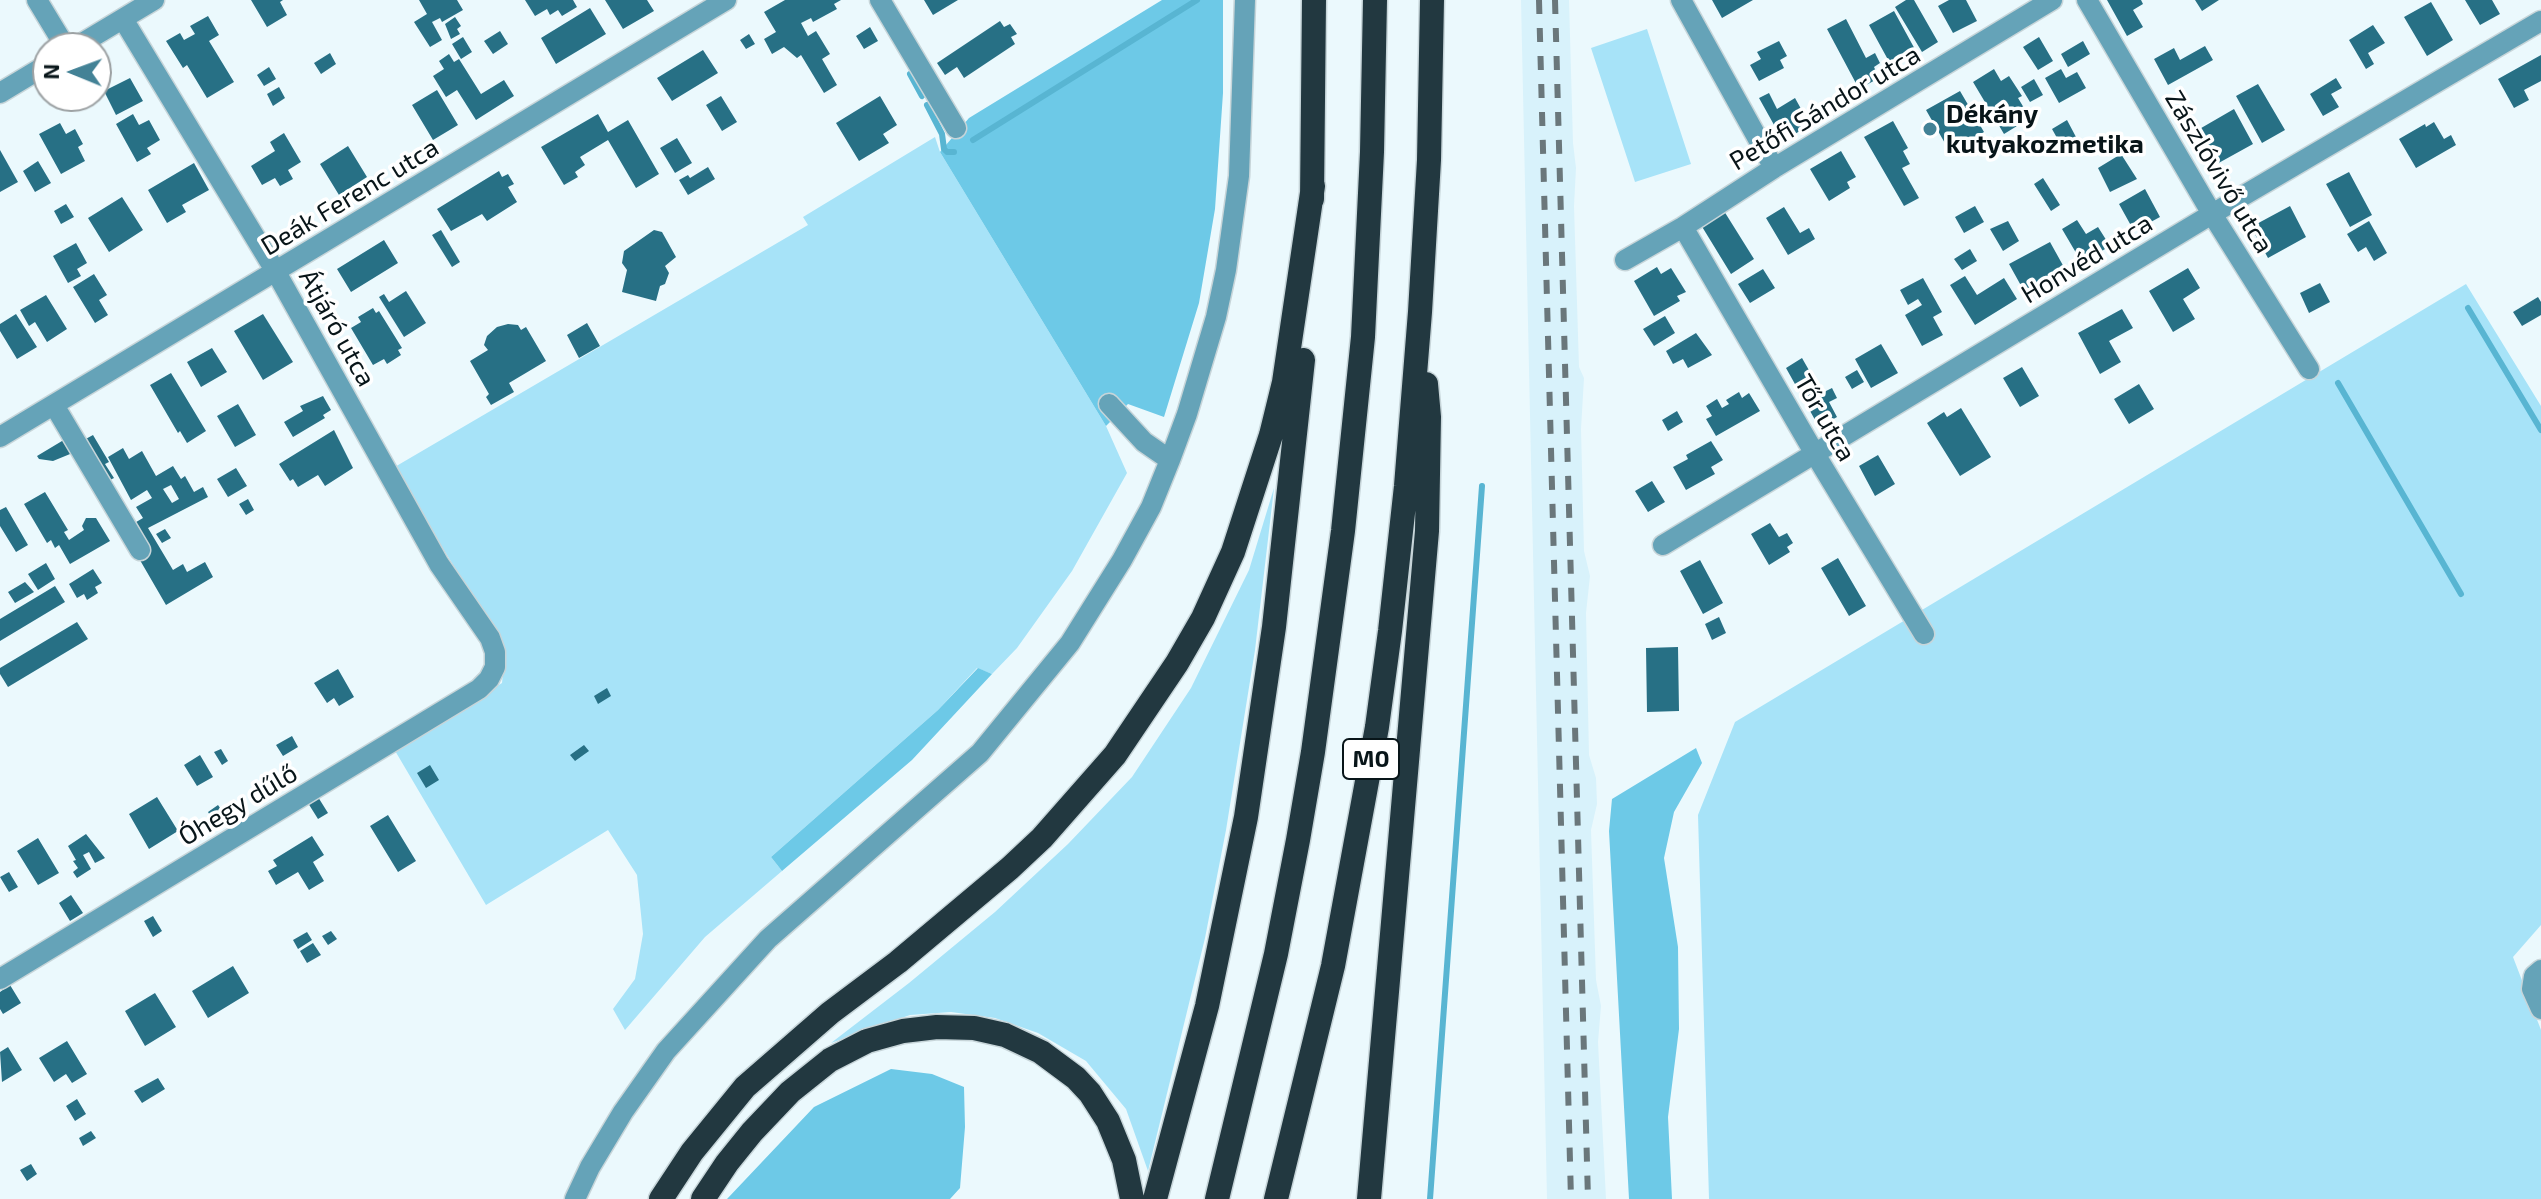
<!DOCTYPE html>
<meta charset="utf-8">
<style>
body{margin:0}
#map{position:relative;width:2541px;height:1199px;overflow:hidden;background:#ebf9fd;font-family:"Exo 2",sans-serif}
canvas{display:block}
.north{position:absolute;left:32px;top:32px;width:80px;height:80px;box-sizing:border-box;background:#fff;border:2px solid #9ca1a3;border-radius:50%;rotate:271deg;font-size:22px;font-weight:700;line-height:32px;text-align:center;color:#081519}
.north::after{content:'';display:block;margin:auto;width:28px;height:36px;background:#438296;clip-path:polygon(50% 0,100% 100%,50% 72%,0 100%)}
</style>
<div id="map">
<canvas width="2541" height="1199"></canvas>
<div class="north">N</div>
</div>
<script>
const c = document.querySelector('canvas').getContext('2d');
c.lineJoin = 'round';
function paint(path, color) {
  c.fillStyle = color;
  c.fill(path, 'evenodd');
}
function toPath(rows) {
  const path = new Path2D();
  for (const r of rows) {
    path.moveTo(r[0], r[1]);
    for (let i = 2; i < r.length; i += 2) path.lineTo(r[i], r[i + 1]);
  }
  return path;
}
function trace(path, color, width, dash) {
  c.strokeStyle = color;
  c.lineWidth = width;
  c.lineCap = dash ? 'butt' : 'round';
  c.setLineDash(dash || []);
  c.stroke(path);
}
function write(font, color, halo, rows, align = 'center') {
  c.font = font + ' "Exo 2",sans-serif';
  c.lineWidth = 7;
  c.setLineDash([]);
  c.textBaseline = 'middle';
  c.strokeStyle = halo;
  c.fillStyle = color;
  for (const [text, x, y, turn = 0] of rows) {
    c.save();
    c.translate(x, y);
    c.rotate((+turn || 0) * Math.PI / 180);
    c.textAlign = isNaN(turn) ? turn : align;
    if (halo) c.strokeText(text, 0, 0);
    c.fillText(text, 0, 0);
    c.restore();
  }
}
paint(toPath([
 [1521,0,1569,0,1573,143,1576,168,1574,206,1579,367,1584,378,1581,429,1584,551,1590,576,1586,613,1589,755,1596,778,1597,804,1591,830,1596,980,1601,1006,1598,1042,1606,1199,1547,1199]
]), '#d8f2fb');
paint(toPath([
 [1647,29,1691,164,1635,182,1591,48],
 [935,137,940,152,1106,426,1127,473,1072,571,1017,648,992,674,977,668,938,710,771,857,782,871,705,937,625,1030,613,1009,635,979,643,934,637,875,608,830,486,905,394,749,502,683,503,673,501,642,393,468,808,225,803,217],
 [2466,284,2541,406,2541,925,2513,957,2541,1030,2541,1199,1709,1199,1698,815,1735,722],
 [1274,488,1255,650,1226,830,1205,938,1148,1171,1126,1109,1086,1061,1038,1033,995,1018,951,1012,910,1015,831,1043,909,983,995,912,1068,844,1132,777,1191,688,1249,570]
]), '#a7e3f8');
paint(toPath([
 [1162,0,1223,0,1223,93,1215,209,1199,303,1164,417,1128,404,1106,426,940,152,969,118],
 [978,668,992,674,912,760,782,871,771,857,938,710],
 [1696,748,1702,763,1674,812,1664,858,1678,947,1679,1029,1668,1117,1672,1199,1629,1199,1609,831,1612,799],
 [891,1069,932,1074,964,1087,965,1127,960,1188,950,1199,727,1199,814,1107]
]), '#6dc9e7');
trace(toPath([
 [910,74,922,96],
 [927,105,942,134,944,149,947,152,954,152],
 [973,140,1197,0],
 [2468,308,2541,430],
 [2338,383,2461,594],
 [1430,1199,1482,486]
]), '#58b5d2', 6);
paint(toPath([
 [251,0,283,0,280,2,287,15,267,27],
 [419,0,457,0,463,10,442,22,440,18,432,22,442,40,430,47,414,22,427,14],
 [525,0,573,0,577,7,562,16,558,10,550,15,547,9,535,16],
 [605,0,647,0,654,11,623,29],
 [785,0,841,0,834,4,837,9,813,22,811,18,801,23,808,36,816,31,830,54,822,59,837,85,824,93,801,55,797,58,784,47,772,54,764,39,776,32,764,12],
 [924,0,958,0,933,15],
 [1712,0,1753,0,1722,18],
 [1906,0,1914,0,1938,42,1922,52,1895,7],
 [1949,0,1966,0,1977,21,1953,33,1938,6],
 [2107,0,2141,0,2143,4,2133,10,2143,27,2127,36],
 [2195,0,2219,0,2202,11],
 [2465,0,2492,0,2500,14,2480,25],
 [2431,2,2453,40,2427,56,2404,17],
 [590,8,606,34,556,64,541,38],
 [1894,11,1917,53,1892,67,1869,25],
 [208,16,219,35,209,41,234,82,207,98,187,65,183,68,166,41,180,33,184,40,195,34,190,26],
 [455,17,461,26,457,29,460,34,451,39,445,24],
 [1846,19,1866,58,1875,53,1880,63,1874,67,1879,78,1859,89,1827,29],
 [1000,21,1004,27,1010,24,1017,34,1011,37,1015,44,964,78,957,67,945,75,937,63],
 [2373,25,2385,43,2368,53,2374,64,2366,69,2349,40],
 [870,27,878,41,864,49,856,36],
 [500,31,508,44,493,54,484,41],
 [749,34,755,44,746,49,740,40],
 [463,37,472,52,461,59,452,44],
 [2039,37,2053,61,2038,70,2023,47],
 [1779,41,1787,56,1780,60,1784,68,1759,81,1750,65,1761,59,1757,52],
 [2083,41,2090,54,2068,67,2061,54],
 [2205,46,2213,60,2168,85,2154,59,2174,48,2180,60],
 [703,50,718,73,672,101,657,78],
 [330,53,336,64,321,74,314,63],
 [449,54,454,62,459,59,481,94,504,80,514,96,476,120,457,90,446,97,433,76,444,69,439,61],
 [2541,55,2541,81,2524,90,2529,100,2514,108,2498,79],
 [269,67,276,79,264,86,257,75],
 [1994,69,2001,81,2009,76,2022,96,2018,98,2030,118,2004,134,1973,82],
 [2061,69,2066,78,2077,72,2086,88,2059,103,2045,78],
 [130,78,143,101,116,115,104,91],
 [2336,78,2342,88,2331,94,2339,107,2323,116,2310,94],
 [2034,79,2043,95,2030,102,2021,87],
 [2258,84,2285,130,2262,143,2236,96],
 [279,87,285,98,273,106,267,94],
 [437,90,458,125,433,140,412,105],
 [1960,91,1984,132,1950,152,1926,110],
 [1769,93,1777,109,1795,98,1810,125,1783,141,1759,98],
 [721,96,737,122,722,131,706,105],
 [880,96,897,125,883,134,889,143,859,161,836,123],
 [2234,109,2253,144,2215,165,2196,131],
 [133,114,139,125,149,120,160,140,147,148,151,154,137,162,116,124],
 [598,114,608,132,628,120,659,174,636,188,608,140,580,157,585,165,575,172,578,177,564,185,541,147],
 [2067,120,2076,137,2061,145,2052,129],
 [1893,121,1908,148,1903,151,1910,164,1902,168,1919,198,1904,206,1864,137],
 [2434,122,2444,139,2451,135,2456,145,2416,168,2399,139,2425,124,2426,127],
 [60,123,66,134,75,129,83,144,78,147,85,161,61,174,39,134],
 [284,133,301,162,288,170,293,179,280,186,275,178,262,185,251,166,275,151,270,142],
 [677,138,692,163,675,173,660,148],
 [348,146,367,177,339,195,320,164],
 [0,150,18,182,0,192],
 [1841,151,1856,177,1847,182,1850,188,1829,201,1810,169],
 [2121,154,2137,179,2110,192,2098,168],
 [38,161,51,183,35,192,23,171],
 [194,163,209,190,182,205,186,212,167,223,148,190],
 [708,167,715,179,688,195,679,180,688,175,690,178],
 [499,171,502,177,508,174,514,184,508,187,517,202,487,221,482,214,451,231,437,209],
 [2349,172,2372,215,2350,227,2326,184],
 [2043,178,2060,205,2051,211,2034,184],
 [2145,189,2160,217,2134,231,2119,204],
 [122,197,143,230,109,252,88,218],
 [66,204,74,217,61,224,54,211],
 [1975,206,1984,222,1964,233,1955,217],
 [2290,206,2306,237,2268,258,2251,227],
 [1784,207,1800,233,1809,228,1815,239,1788,255,1766,218],
 [1724,211,1754,259,1731,274,1701,225],
 [2077,220,2086,234,2098,227,2110,246,2082,263,2062,229],
 [2008,221,2019,241,2003,251,1990,229],
 [2369,221,2387,253,2374,261,2366,247,2358,252,2347,234],
 [441,230,460,262,452,267,432,235],
 [654,230,662,232,676,257,665,266,669,273,665,284,660,286,656,301,622,292,627,270,622,263,624,251],
 [384,240,398,263,351,292,337,269],
 [2050,242,2065,269,2024,291,2009,264],
 [76,243,87,263,77,269,81,276,68,283,53,256],
 [1970,249,1977,261,1962,270,1954,259],
 [1657,267,1661,274,1671,268,1686,292,1677,296,1680,301,1654,316,1634,281],
 [2188,268,2200,288,2183,299,2195,319,2173,332,2149,291],
 [1763,269,1775,288,1750,303,1738,284],
 [94,274,107,295,99,300,108,315,95,323,73,287],
 [1965,276,1977,295,2004,278,2017,299,1975,325,1950,285],
 [1923,278,1942,312,1933,317,1943,335,1922,346,1905,315,1922,305,1918,299,1908,305,1900,290],
 [2320,283,2330,302,2309,313,2300,293],
 [406,291,426,323,404,337,379,297,384,294,389,302],
 [46,295,67,329,47,342,35,322,29,326,20,310],
 [2538,297,2541,302,2541,315,2522,326,2513,312],
 [373,308,376,313,379,311,402,348,398,350,401,355,387,364,384,359,373,365,351,328,361,322,358,317],
 [2122,309,2133,328,2109,341,2121,362,2100,374,2078,333],
 [16,314,37,347,17,359,0,331,0,324],
 [263,314,293,362,263,380,234,331],
 [1665,316,1675,333,1654,346,1643,329],
 [587,323,600,346,579,358,567,335],
 [508,324,518,325,521,330,526,327,546,361,509,383,514,392,491,405,486,397,489,394,470,361,488,350,484,345,487,336,497,327],
 [1696,333,1712,355,1688,368,1683,359,1673,364,1666,351],
 [1881,344,1898,373,1871,388,1855,359],
 [212,348,227,372,201,387,187,362],
 [1802,358,1822,393,1832,388,1837,398,1829,402,1837,417,1819,427,1786,368],
 [2022,367,2039,396,2020,407,2003,378],
 [1857,370,1864,382,1852,389,1845,377],
 [171,373,206,431,187,443,180,431,178,433,150,385],
 [2139,384,2154,409,2129,424,2114,399],
 [1739,392,1742,398,1749,393,1760,411,1716,436,1706,419,1712,416,1706,406,1717,399,1722,408,1729,404,1726,400],
 [323,396,331,410,323,415,325,418,293,437,284,422,303,411,300,406],
 [238,404,256,435,235,447,217,416],
 [1961,408,1991,457,1960,476,1927,423,1944,412,1947,417],
 [1677,411,1683,422,1668,431,1662,420],
 [334,430,353,468,325,486,318,475,298,487,293,479,290,481,279,464],
 [93,435,109,462,105,464,114,478,106,482,82,441],
 [67,438,75,452,53,461,39,459,37,456],
 [1711,441,1723,460,1711,467,1715,474,1686,490,1673,467,1688,459,1686,455],
 [123,448,129,459,142,451,156,476,173,466,181,479,185,476,194,492,203,487,208,497,148,528,173,570,183,564,187,572,205,562,213,577,166,605,137,555,131,525,143,518,136,507,152,498,147,490,131,500,108,457],
 [171,485,179,499,172,503,163,489],
 [1878,455,1895,484,1875,496,1859,466],
 [236,468,247,486,228,497,217,479],
 [1652,481,1665,502,1648,512,1635,491],
 [45,492,68,530,64,532,69,540,84,530,82,526,86,518,96,518,110,541,70,564,59,545,55,548,51,540,47,543,24,504],
 [248,499,254,510,246,515,239,504],
 [6,507,28,545,16,552,0,526,0,510],
 [1770,523,1779,537,1787,533,1793,543,1787,547,1790,552,1769,565,1751,534],
 [165,529,171,538,162,543,156,534],
 [1838,558,1866,606,1849,616,1821,568],
 [1700,560,1723,603,1703,614,1680,571],
 [46,563,55,579,38,590,28,574],
 [93,569,102,583,95,587,98,593,87,600,84,594,77,598,69,584],
 [25,582,34,592,15,603,8,592],
 [55,586,65,602,0,641,0,619],
 [1719,617,1726,633,1712,640,1705,624],
 [77,622,88,639,8,687,0,674,0,668],
 [1678,647,1679,711,1647,712,1646,648],
 [338,669,354,697,339,706,334,698,327,703,314,683],
 [607,688,611,696,598,704,594,696],
 [292,736,298,747,283,756,276,745],
 [584,745,589,751,575,761,570,755],
 [221,749,228,761,222,765,214,752],
 [200,755,213,777,197,786,184,765],
 [430,765,439,780,426,788,417,773],
 [157,797,178,831,149,849,129,814],
 [318,797,328,813,318,819,308,803],
 [218,805,223,812,212,819,208,812],
 [388,815,416,861,398,872,370,826],
 [86,834,105,858,95,863,89,852,83,855,91,869,77,878,73,872,78,868,73,861,76,860,68,846],
 [312,836,324,855,313,862,324,881,309,890,298,872,276,885,268,871,277,866,273,860],
 [38,838,59,873,38,885,17,851],
 [9,872,18,887,9,892,0,877],
 [71,895,83,913,70,921,59,903],
 [153,916,162,931,153,937,144,921],
 [331,931,337,939,328,945,322,936],
 [307,932,312,940,298,949,293,940],
 [313,943,321,955,307,963,300,951],
 [233,966,249,993,208,1018,192,991],
 [10,985,21,1003,3,1014,0,1009,0,992],
 [155,993,176,1027,145,1046,125,1011],
 [67,1041,87,1074,72,1083,66,1074,54,1082,39,1058],
 [8,1047,22,1070,2,1082,0,1052],
 [158,1078,165,1089,142,1103,134,1091],
 [77,1099,86,1114,75,1121,66,1106],
 [91,1131,96,1138,83,1146,79,1138],
 [31,1164,37,1174,27,1181,20,1170]
]), '#277085');
const minor = toPath([
 [37,0,66,48],
 [880,0,956,128],
 [1681,0,1774,168],
 [2087,0,2212,214,2309,369],
 [74,48,154,0],
 [0,93,48,64],
 [1683,227,1815,454,1924,634],
 [1625,260,1683,227,1774,168,2052,0],
 [1109,404,1144,442,1170,460],
 [54,405,140,550],
 [0,437,726,0],
 [1663,545,2212,214,2541,21],
 [2541,970,2534,976,2532,989,2541,1009],
 [0,979,479,689,489,679,495,667,495,652,490,638,439,564,276,272,123,19],
 [575,1199,590,1167,623,1112,666,1051,768,939,980,753,1070,643,1122,560,1151,507,1170,460,1187,414,1216,317,1226,270,1239,176,1245,0]
]);
const highway = toPath([
 [1312,199,1314,0],
 [661,1199,692,1152,745,1087,830,1013,898,962,1010,868,1042,838,1115,755,1177,663,1203,618,1233,552,1271,435,1284,382,1313,186],
 [703,1199,727,1163,752,1132,790,1092,830,1060,867,1041,903,1031,937,1027,974,1028,1005,1035,1041,1052,1076,1078,1090,1093,1108,1121,1124,1160,1132,1199],
 [1155,1199,1207,1006,1246,817,1274,627,1303,360],
 [1217,1199,1276,954,1298,840,1313,752,1343,531,1363,337,1372,152,1375,0],
 [1276,1199,1333,966,1377,727,1390,631,1406,486,1420,312,1429,160,1432,0],
 [1369,1199,1427,531,1429,417,1426,384]
]);
trace(minor, '#c7d5d9', 23);
trace(highway, '#c7d5d9', 27);
trace(minor, '#65a3b8', 20);
trace(highway, '#223840', 24);
trace(toPath([
 [1539,0,1571,1199],
 [1555,0,1588,1199]
]), '#6a777b', 6, [14, 14]);
for (const [x, y, r, color] of [
 [1930,129,8,"#438296"]
]) {
  const dot = new Path2D();
  dot.arc(x, y, r, 0, 2 * Math.PI);
  c.fillStyle = color;
  c.fill(dot);
  trace(dot, '#fff', 3);
}
for (const [x, y, w] of [
 [1371,759,56]
]) {
  const box = new Path2D();
  box.roundRect(x - w / 2, y - 20, w, 40, 6);
  c.fillStyle = '#fff';
  c.fill(box);
  trace(box, '#081519', 2);
}
write('bold 24px', '#081519', null, [
 ["M0",1371,759]
]);
write('26px', '#081519', '#fff', [
 ["Petőfi Sándor utca",1825,108,-31],
 ["Zászlóvivő utca",2219,172,59],
 ["Deák Ferenc utca",350,197,-31],
 ["Honvéd utca",2087,259,-31],
 ["Átjáró utca",337,328,61],
 ["Tőr utca",1825,418,60],
 ["Óhegy dűlő",238,805,-31]
]);
write('bold 26px', '#081519', '#fff', [
 ["Dékány",1946,114],
 ["kutyakozmetika",1946,144]
], 'left');
</script>
